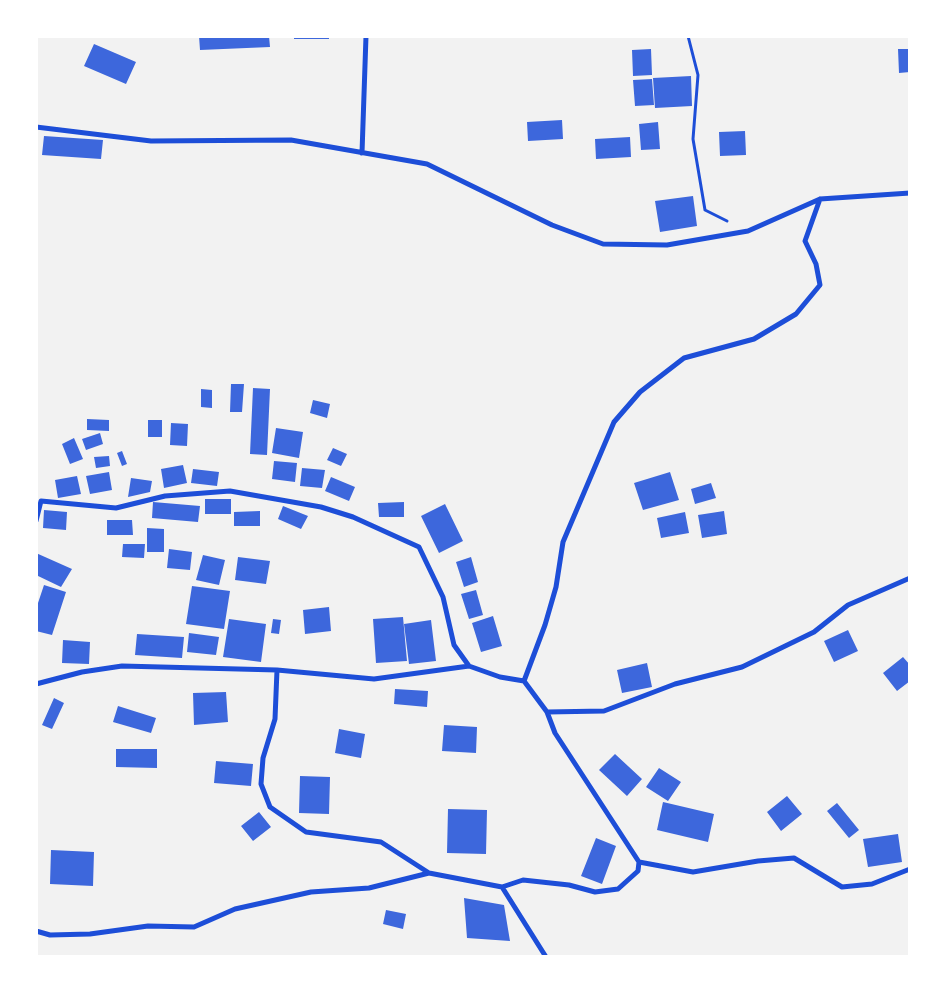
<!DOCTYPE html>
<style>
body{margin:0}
#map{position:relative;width:946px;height:993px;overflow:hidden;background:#f2f2f2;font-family:Arial,sans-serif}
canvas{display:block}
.frame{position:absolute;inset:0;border:38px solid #fff;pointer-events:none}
</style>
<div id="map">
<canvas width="946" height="993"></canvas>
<div class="frame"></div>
</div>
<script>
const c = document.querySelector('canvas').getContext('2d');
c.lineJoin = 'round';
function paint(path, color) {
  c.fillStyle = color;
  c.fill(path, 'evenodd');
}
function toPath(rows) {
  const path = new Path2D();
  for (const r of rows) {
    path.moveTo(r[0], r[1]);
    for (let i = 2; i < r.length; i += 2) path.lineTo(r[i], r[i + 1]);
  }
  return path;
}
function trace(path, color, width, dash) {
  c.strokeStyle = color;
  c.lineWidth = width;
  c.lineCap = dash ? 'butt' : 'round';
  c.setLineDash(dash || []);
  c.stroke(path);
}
paint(toPath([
 [199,36,269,36,270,47,200,50],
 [294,36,329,36,329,39,294,39],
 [94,44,136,62,126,84,84,66],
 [651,49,652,75,633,76,632,50],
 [898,49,910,49,910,72,899,73],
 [691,76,692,106,655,108,653,78],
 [652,79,654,105,635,106,633,80],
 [562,120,563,139,528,141,527,122],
 [658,122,660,149,641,150,639,124],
 [745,131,746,155,720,156,719,132],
 [44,136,103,140,101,159,42,155],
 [630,137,631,157,596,159,595,139],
 [693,196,697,226,660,232,655,201],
 [231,384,244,384,242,412,230,412],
 [253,388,270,389,267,455,250,454],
 [201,389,212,390,212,408,201,407],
 [313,400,330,404,327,418,310,413],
 [87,419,109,420,109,431,87,430],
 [148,420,162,420,162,437,148,437],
 [171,423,188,424,187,446,170,445],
 [276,428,303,432,299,458,272,453],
 [100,433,103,444,86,450,82,439],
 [74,438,83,459,70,464,62,444],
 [333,448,347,454,341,466,327,460],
 [122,451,127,464,122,466,117,453],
 [109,456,110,466,96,468,94,457],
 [274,461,297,463,295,482,272,479],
 [183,465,187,483,164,488,161,469],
 [302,468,325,470,322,488,300,486],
 [193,469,219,472,217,486,191,483],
 [109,472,112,490,90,494,86,476],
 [670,472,679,500,643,510,634,483],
 [77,476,81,494,58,498,55,480],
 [331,477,355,487,349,501,325,491],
 [131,478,152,481,150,492,128,497],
 [711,483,716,498,695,504,691,489],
 [205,499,231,499,231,514,205,514],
 [153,502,200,506,198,522,152,518],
 [404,502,404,517,379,517,378,503],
 [445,504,463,541,439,553,421,516],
 [283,506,308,516,301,529,278,519],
 [44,510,67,512,66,530,43,528],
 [260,511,260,526,234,526,234,512],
 [724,511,727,534,702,538,698,515],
 [685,512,689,533,661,538,657,518],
 [107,520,132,520,133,535,107,535],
 [147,528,164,529,164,552,147,552],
 [123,544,145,544,144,558,122,557],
 [169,549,192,552,190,570,167,568],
 [36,553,72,569,61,587,36,575],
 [203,555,225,560,219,585,196,580],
 [238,557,270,561,266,584,235,580],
 [471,557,478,582,464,587,456,562],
 [44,585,66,592,52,635,36,631,36,609],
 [192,586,230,591,224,629,186,624],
 [476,590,483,615,469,619,461,594],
 [329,607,331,631,305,634,303,610],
 [493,616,502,646,481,652,472,623],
 [403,617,407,661,376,663,373,619],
 [229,619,266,624,261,662,223,657],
 [273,619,281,620,279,634,271,633],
 [431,620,436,661,409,664,404,624],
 [848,630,858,651,834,662,824,641],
 [189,633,219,637,216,655,187,652],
 [137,634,184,637,182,658,135,655],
 [63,640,90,642,89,664,62,663],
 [903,657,910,665,910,681,897,691,883,673],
 [647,663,652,687,622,693,617,670],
 [395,689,428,691,427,707,394,704],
 [226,692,228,722,194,725,193,693],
 [54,698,64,703,52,729,42,725],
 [118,706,156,718,151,733,113,722],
 [444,725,477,727,476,753,442,751],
 [339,729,365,734,361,758,335,753],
 [116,749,157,749,157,768,116,767],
 [615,754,642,779,627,796,599,770],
 [216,761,253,764,251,786,214,783],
 [659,768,681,782,668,801,646,787],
 [300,776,330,777,329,814,299,813],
 [787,796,802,814,781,831,767,812],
 [663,802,714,814,708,842,657,830],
 [837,803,859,830,849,838,827,811],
 [448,809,487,810,486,854,447,853],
 [259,812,271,827,253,841,241,826],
 [898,834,902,862,868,867,863,839],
 [596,838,616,846,602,884,581,876],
 [51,850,94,852,93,886,50,884],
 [464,898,504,905,510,941,467,938],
 [386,910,406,914,403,929,383,924]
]), '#3d67dc');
trace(toPath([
 [688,36,698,75,693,139,705,210,727,221]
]), '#1d4ed8', 3);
trace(toPath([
 [36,127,151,141,291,140,427,164,552,225,603,244,667,245,748,231,820,199,910,193],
 [362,153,366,36],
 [36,521,41,501,116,508,165,496,230,491,321,507,353,517,419,547,443,597,454,645,469,666],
 [277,670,275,719,263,758,261,784,270,807,306,832,381,842,429,873,502,887,546,957],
 [524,681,545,625,556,587,563,542,614,422,640,392,684,358,754,339,796,314,820,285,816,264,805,241,820,199],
 [36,684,82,672,122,666,277,670,374,679,469,666,500,677,524,681,547,712,555,733,639,862,693,872,758,861,794,858,842,887,872,884,910,869],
 [547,712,604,711,675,684,742,667,814,632,848,605,910,578],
 [502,887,523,880,569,885,595,892,618,889,638,871,639,862],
 [36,931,50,935,90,934,148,926,194,927,235,909,311,892,369,888,429,873]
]), '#1d4ed8', 5);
</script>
